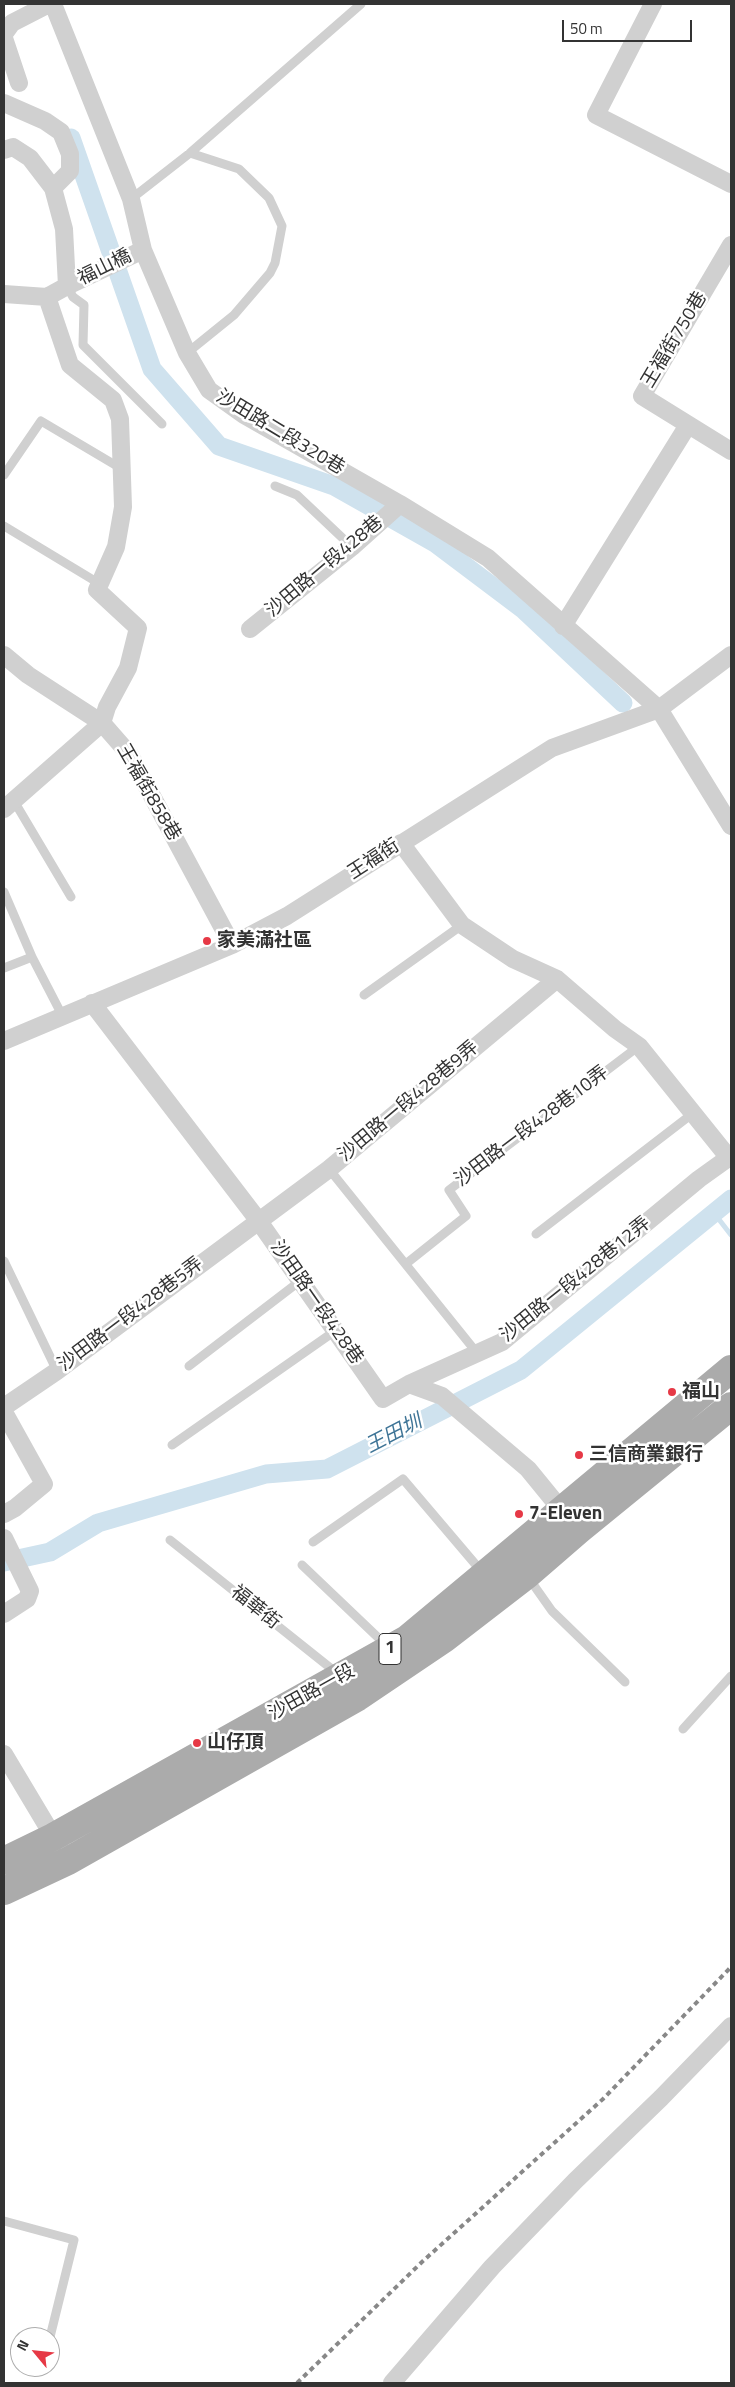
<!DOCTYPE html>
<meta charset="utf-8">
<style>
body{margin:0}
#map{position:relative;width:735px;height:2387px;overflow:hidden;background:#fff;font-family:"Titillium Web",sans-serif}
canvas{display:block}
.frame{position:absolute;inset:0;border:5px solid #333;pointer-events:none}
.north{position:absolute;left:10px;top:2327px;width:50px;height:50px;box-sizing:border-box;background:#fff;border:1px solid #adadad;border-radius:50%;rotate:298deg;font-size:14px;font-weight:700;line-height:20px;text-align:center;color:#333}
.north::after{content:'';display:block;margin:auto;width:18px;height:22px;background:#e63946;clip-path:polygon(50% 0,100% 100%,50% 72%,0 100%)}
.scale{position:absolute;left:562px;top:20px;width:130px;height:22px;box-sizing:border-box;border:2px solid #333;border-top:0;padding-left:6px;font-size:15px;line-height:18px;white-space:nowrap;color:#333;-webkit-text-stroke:4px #fff;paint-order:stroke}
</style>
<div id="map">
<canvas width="735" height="2387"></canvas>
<div class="frame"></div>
<div class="north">N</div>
<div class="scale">50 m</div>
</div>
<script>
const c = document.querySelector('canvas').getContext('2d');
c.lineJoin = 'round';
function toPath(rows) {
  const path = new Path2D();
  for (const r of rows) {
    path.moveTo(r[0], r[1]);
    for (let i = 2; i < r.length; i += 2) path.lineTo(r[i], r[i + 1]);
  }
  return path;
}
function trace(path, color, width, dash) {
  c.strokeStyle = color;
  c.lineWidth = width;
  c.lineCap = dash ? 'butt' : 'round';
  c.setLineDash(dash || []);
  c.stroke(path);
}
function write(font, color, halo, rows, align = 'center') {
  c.font = font + ' "Titillium Web","Noto Sans TC",sans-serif';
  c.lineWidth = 5;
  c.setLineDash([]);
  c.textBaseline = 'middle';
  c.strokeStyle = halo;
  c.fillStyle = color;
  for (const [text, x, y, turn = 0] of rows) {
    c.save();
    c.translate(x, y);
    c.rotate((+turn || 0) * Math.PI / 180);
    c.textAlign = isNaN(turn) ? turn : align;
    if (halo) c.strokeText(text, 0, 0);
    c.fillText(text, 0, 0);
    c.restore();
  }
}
trace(toPath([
 [714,1213,731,1235]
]), '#cfe2ee', 5);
trace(toPath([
 [71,138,152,369,219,446,334,486,435,543,524,610,623,703],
 [4,1562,50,1552,98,1523,266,1474,327,1469,521,1370,731,1199]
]), '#cfe2ee', 19);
trace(toPath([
 [131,199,190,153,361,4],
 [67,286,73,297,84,305,83,345,162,424],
 [187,353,234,315,270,273,275,263,282,226,269,198,239,169,190,153],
 [4,475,41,421,122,469],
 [275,486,297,495,352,547],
 [4,526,100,584],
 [14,801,71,897],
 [4,892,32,957,63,1017],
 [4,968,32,957],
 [364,995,462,925],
 [329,1169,477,1353],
 [536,1234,692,1114],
 [4,1261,57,1371],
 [407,1263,466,1216,449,1190,639,1046],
 [189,1366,300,1281],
 [172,1445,335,1331],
 [170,1540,338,1674],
 [313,1542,403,1479,482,1572],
 [302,1565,388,1647],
 [528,1577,552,1611,625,1682],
 [683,1729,731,1676],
 [4,2221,74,2240,50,2337]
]), '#d0d0d0', 9);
trace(toPath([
 [53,4,131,199,143,250,187,353,209,390,244,415,400,504,488,558,659,709,731,826],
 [653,4,596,115,731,184],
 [4,34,12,23,49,4],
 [4,38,19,83],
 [4,103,45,121,61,132,70,154,70,171,53,188],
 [4,150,13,147,30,158,53,188,64,229,67,286,47,297,4,294],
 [731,245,642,396,731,451],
 [67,286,143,250],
 [563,626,688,425],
 [250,629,352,547,400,504],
 [4,655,28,675,102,723,130,755,232,945],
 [4,809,102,723,107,707,128,668,138,628,97,590,116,547,123,507,120,419,113,400,70,365,47,297],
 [401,843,462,925,513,959,557,979,615,1029,639,1046,729,1158],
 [92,1003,258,1220,383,1399,409,1384,442,1396,528,1469,568,1518],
 [4,1041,232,945,287,916,552,748,659,709,731,655],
 [409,1384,502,1342,699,1179,731,1156],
 [4,1407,57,1371,329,1169,557,979],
 [4,1412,44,1484,15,1508,4,1514],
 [4,1538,30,1591,27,1599,4,1614],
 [4,1754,59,1846],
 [392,2383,492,2267,575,2181,661,2098,731,2026]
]), '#d0d0d0', 18);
trace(toPath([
 [4,1861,53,1837,407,1639,731,1369],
 [4,1891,68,1861,358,1697,444,1639,527,1575,579,1530,731,1406]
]), '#ababab', 28);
trace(toPath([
 [297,2383,423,2261,603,2099,731,1967]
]), '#888', 4, [5, 4]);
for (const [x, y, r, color] of [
 [207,941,5,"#e63946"],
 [672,1392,5,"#e63946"],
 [579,1455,5,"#e63946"],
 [519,1514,5,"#e63946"],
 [197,1743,5,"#e63946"]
]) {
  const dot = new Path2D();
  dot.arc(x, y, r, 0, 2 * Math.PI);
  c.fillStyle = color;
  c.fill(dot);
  trace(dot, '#fff', 2);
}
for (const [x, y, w] of [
 [390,1649,22]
]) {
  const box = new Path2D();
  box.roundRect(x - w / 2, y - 15.5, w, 31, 4);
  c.fillStyle = '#fff';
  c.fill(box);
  trace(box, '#333', 1);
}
write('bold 18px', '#333', null, [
 ["1",390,1649]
]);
write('19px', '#333', '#fff', [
 ["福山橋",105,268,-26],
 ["王福街750巷",675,340,-59],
 ["沙田路二段320巷",280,433,31],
 ["沙田路一段428巷",325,567,-40],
 ["王福街858巷",148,793,60],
 ["王福街",374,860,-33],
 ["沙田路一段428巷9弄",409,1102,-40],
 ["沙田路一段428巷10弄",532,1127,-37],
 ["沙田路一段428巷12弄",576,1280,-39],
 ["沙田路一段428巷",316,1303,55],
 ["沙田路一段428巷5弄",131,1315,-37],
 ["福華街",255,1608,39],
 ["沙田路一段",312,1693,-29]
]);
write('bold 19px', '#333', '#fff', [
 ["家美滿社區",217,941],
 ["福山",682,1392],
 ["三信商業銀行",589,1455],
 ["7-Eleven",529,1514],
 ["山仔頂",207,1743]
], 'left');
write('italic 20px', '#3f7597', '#fff', [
 ["王田圳",394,1435,-27]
]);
</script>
